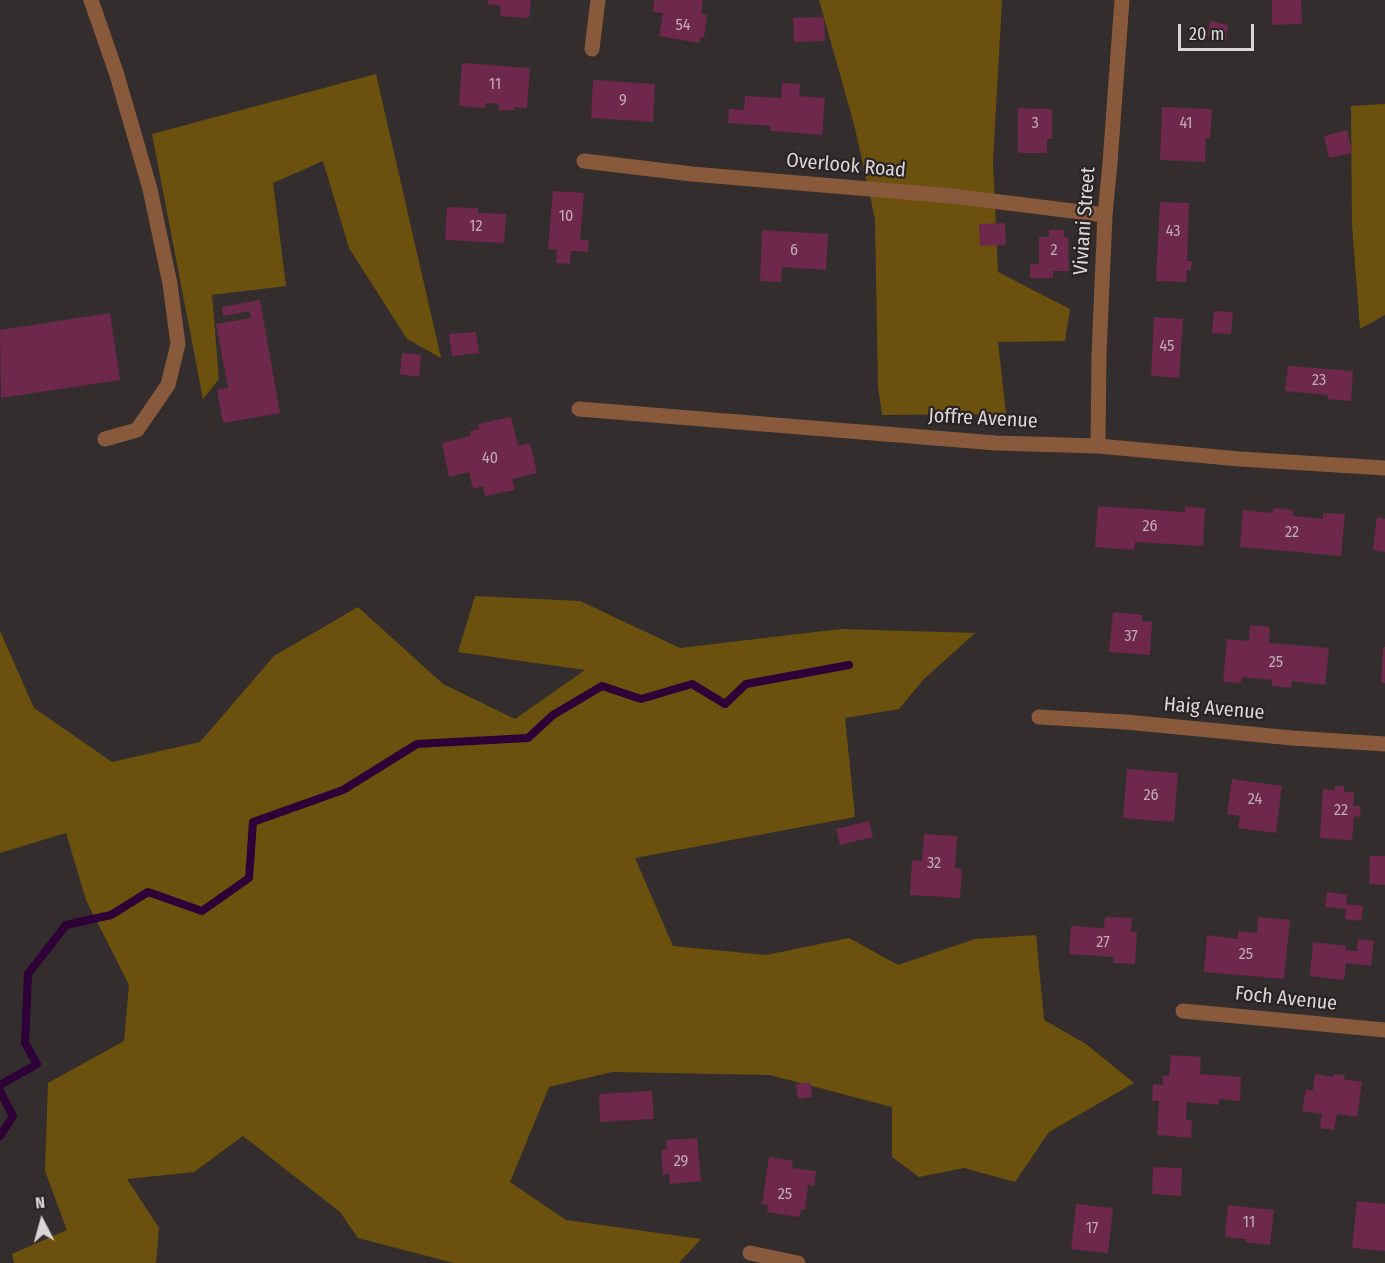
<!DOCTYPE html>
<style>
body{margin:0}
#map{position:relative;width:1385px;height:1263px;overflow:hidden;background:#332d2d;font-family:"Fira Sans Condensed",sans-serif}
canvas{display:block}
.north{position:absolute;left:12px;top:1191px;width:60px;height:60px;-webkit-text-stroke:4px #292423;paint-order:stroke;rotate:354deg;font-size:16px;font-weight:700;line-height:24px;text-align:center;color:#dbd7d7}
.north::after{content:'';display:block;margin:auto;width:21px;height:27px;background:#dbd7d7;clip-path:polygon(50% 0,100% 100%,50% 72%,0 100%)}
.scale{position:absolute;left:1178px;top:24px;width:76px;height:27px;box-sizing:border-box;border:3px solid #dbd7d7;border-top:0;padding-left:8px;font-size:18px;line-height:21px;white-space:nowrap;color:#dbd7d7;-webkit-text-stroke:4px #292423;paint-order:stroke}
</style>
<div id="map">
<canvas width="1385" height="1263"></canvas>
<div class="north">N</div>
<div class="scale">20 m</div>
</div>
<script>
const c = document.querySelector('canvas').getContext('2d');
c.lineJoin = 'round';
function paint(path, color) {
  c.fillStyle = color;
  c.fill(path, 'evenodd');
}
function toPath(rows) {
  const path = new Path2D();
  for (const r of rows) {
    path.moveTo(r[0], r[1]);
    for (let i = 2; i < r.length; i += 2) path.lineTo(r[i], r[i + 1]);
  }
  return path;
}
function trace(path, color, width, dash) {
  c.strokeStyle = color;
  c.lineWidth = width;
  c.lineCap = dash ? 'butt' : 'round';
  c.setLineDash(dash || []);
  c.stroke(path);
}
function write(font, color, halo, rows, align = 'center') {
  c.font = font + ' "Fira Sans Condensed",sans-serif';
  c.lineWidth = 4.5;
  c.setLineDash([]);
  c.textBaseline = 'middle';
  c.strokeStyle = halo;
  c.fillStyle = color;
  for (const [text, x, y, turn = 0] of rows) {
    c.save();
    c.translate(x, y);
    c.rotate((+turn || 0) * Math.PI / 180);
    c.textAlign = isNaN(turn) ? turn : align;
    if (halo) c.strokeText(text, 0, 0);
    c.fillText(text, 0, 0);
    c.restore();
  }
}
paint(toPath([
 [819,0,1002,0,993,161,998,272,1070,309,1065,341,998,342,1006,414,882,415,878,386,875,219,855,128],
 [376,74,441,358,407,339,349,248,323,161,273,183,286,286,212,295,219,379,203,399,152,134],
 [1385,104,1385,315,1360,329,1352,225,1351,106],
 [475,596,580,601,680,648,841,629,975,633,923,680,899,709,845,718,855,817,635,858,673,946,766,955,849,938,898,965,975,939,1036,935,1044,1020,1086,1044,1134,1083,1049,1132,1015,1182,964,1168,919,1177,892,1157,892,1107,770,1075,612,1072,549,1087,510,1182,566,1220,701,1239,679,1263,454,1263,358,1238,340,1212,243,1136,194,1172,127,1179,159,1228,156,1263,14,1263,12,1254,67,1230,45,1171,48,1083,124,1041,129,985,86,900,66,833,0,853,0,631,34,708,112,762,200,742,274,656,358,607,443,684,515,719,585,670,458,652]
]), '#6c510e');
trace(toPath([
 [0,1085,37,1064,25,1043,28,974,66,925,111,915,148,892,202,911,249,878,253,822,343,790,417,744,528,738,553,715,602,686,641,699,692,684,725,704,746,684,849,665],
 [0,1091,13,1116,0,1136]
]), '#2f0037', 8);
paint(toPath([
 [488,0,531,0,529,18,500,16,501,6,487,4],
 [654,0,703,0,701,14,707,15,704,38,700,37,699,43,659,36,663,13,653,12],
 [1272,0,1301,0,1302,24,1272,25],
 [824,17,825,41,794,42,793,18],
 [1210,21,1228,25,1226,39,1208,36],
 [462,63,530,68,527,108,514,107,514,110,498,110,499,104,486,103,485,108,459,106],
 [593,80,655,84,653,122,591,118],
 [782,83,800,84,799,96,825,98,822,135,771,131,771,126,728,123,729,109,744,110,745,96,781,98],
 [1162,107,1212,109,1210,139,1206,138,1205,162,1160,160],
 [1018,108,1052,109,1052,139,1047,139,1047,153,1018,153],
 [1347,130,1352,153,1329,158,1324,136],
 [553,191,584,193,580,240,589,240,588,252,571,251,570,264,556,263,557,250,548,249],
 [1160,202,1189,203,1187,261,1192,261,1191,270,1187,270,1186,282,1156,281],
 [447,207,478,208,478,213,506,214,504,243,445,240],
 [1005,223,1006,245,980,246,979,224],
 [762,230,828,234,826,270,782,267,781,282,760,281],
 [1049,230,1064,230,1064,237,1068,237,1069,271,1053,271,1053,278,1030,278,1030,264,1039,264,1039,237,1049,237],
 [260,300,280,413,223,423,217,390,228,388,216,324,251,318,250,311,223,316,222,307],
 [1214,311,1233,312,1231,334,1212,333],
 [110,313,120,380,1,398,0,330],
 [1154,317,1183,319,1179,378,1151,376],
 [476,332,479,353,452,356,449,334],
 [402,353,421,355,419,377,400,374],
 [1288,366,1353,371,1351,401,1327,399,1328,395,1285,391],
 [511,417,518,446,530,443,537,473,512,479,515,490,485,496,483,486,473,489,469,472,449,477,442,443,471,436,470,431,479,429,478,424],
 [1098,506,1185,512,1185,506,1205,508,1203,546,1135,542,1134,550,1095,547],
 [1274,508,1293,510,1293,516,1323,519,1323,513,1345,514,1341,556,1240,547,1243,510,1273,513],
 [1377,517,1385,519,1385,552,1373,550],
 [1113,612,1142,615,1142,621,1152,622,1150,655,1109,652],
 [1250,625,1270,627,1269,643,1329,648,1325,685,1292,681,1291,688,1272,686,1272,680,1242,677,1241,683,1223,682,1227,639,1249,641],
 [1383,647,1385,647,1385,683,1381,683],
 [1127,769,1178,773,1174,822,1123,818],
 [1232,779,1282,786,1276,833,1238,828,1240,816,1227,814],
 [1335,786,1344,786,1344,792,1354,792,1353,806,1361,806,1360,817,1354,816,1352,840,1320,838,1323,789,1335,790],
 [869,821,873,837,840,845,836,829],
 [924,834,957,836,955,868,962,869,960,898,910,895,912,860,922,861],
 [1370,856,1385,856,1385,885,1369,884],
 [1327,892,1347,895,1346,904,1363,906,1361,921,1345,919,1346,909,1325,907],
 [1105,917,1132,918,1131,931,1137,932,1135,964,1113,963,1114,957,1069,954,1071,926,1104,928],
 [1258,917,1290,920,1284,979,1204,972,1207,935,1238,939,1238,931,1257,933],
 [1358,939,1374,941,1371,966,1346,963,1344,980,1310,976,1313,942,1346,946,1345,950,1357,951],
 [1171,1055,1201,1057,1200,1074,1241,1077,1240,1101,1219,1099,1219,1105,1187,1102,1186,1120,1192,1120,1191,1138,1157,1135,1159,1101,1152,1101,1153,1084,1163,1085,1163,1075,1169,1076],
 [1315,1074,1334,1077,1334,1074,1345,1075,1344,1079,1362,1082,1357,1117,1337,1114,1334,1130,1320,1128,1322,1114,1302,1111,1306,1089,1313,1091],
 [810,1082,812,1097,798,1099,796,1084],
 [652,1091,654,1119,600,1122,599,1094],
 [697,1138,701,1181,670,1184,669,1174,663,1175,661,1150,667,1149,666,1140],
 [769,1157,793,1161,792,1168,816,1171,814,1186,808,1185,805,1210,801,1209,800,1217,767,1212,768,1205,762,1204],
 [1153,1167,1182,1168,1181,1196,1152,1194],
 [1357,1201,1385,1204,1385,1251,1352,1248],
 [1076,1204,1113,1208,1108,1253,1071,1249],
 [1228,1205,1274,1210,1270,1245,1246,1242,1246,1239,1225,1237]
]), '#6e284b');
trace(toPath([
 [91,0,117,75,150,189,170,284,178,344,168,385,137,430,105,439]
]), '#88593b', 15);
trace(toPath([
 [592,49,598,0],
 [584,161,692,174,952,196,1105,215],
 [579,409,996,443,1098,446,1240,459,1385,468],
 [1098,446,1099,354,1105,215,1110,163,1122,0],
 [1039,717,1126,722,1292,738,1385,744],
 [1183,1011,1385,1030],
 [750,1253,798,1263]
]), '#88593b', 15);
write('16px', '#c0abb4', null, [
 ["54",683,26],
 ["11",495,85],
 ["9",623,101],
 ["3",1035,124],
 ["41",1186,124],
 ["10",566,217],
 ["12",476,227],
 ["43",1173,232],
 ["6",794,251],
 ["2",1054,251],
 ["45",1167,347],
 ["23",1319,381],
 ["40",490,459],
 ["26",1150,527],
 ["22",1292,533],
 ["37",1131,637],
 ["25",1276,663],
 ["26",1151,796],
 ["24",1255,800],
 ["22",1341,811],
 ["32",934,864],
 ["27",1103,943],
 ["25",1246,955],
 ["29",681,1162],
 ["25",785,1195],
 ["11",1249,1223],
 ["17",1092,1229]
]);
write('20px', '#dbd7d7', '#292423', [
 ["Overlook Road",846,166,5],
 ["Viviani Street",1085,221,-86],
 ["Joffre Avenue",983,419,3],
 ["Haig Avenue",1214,709,5],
 ["Foch Avenue",1286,999,6]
]);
</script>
